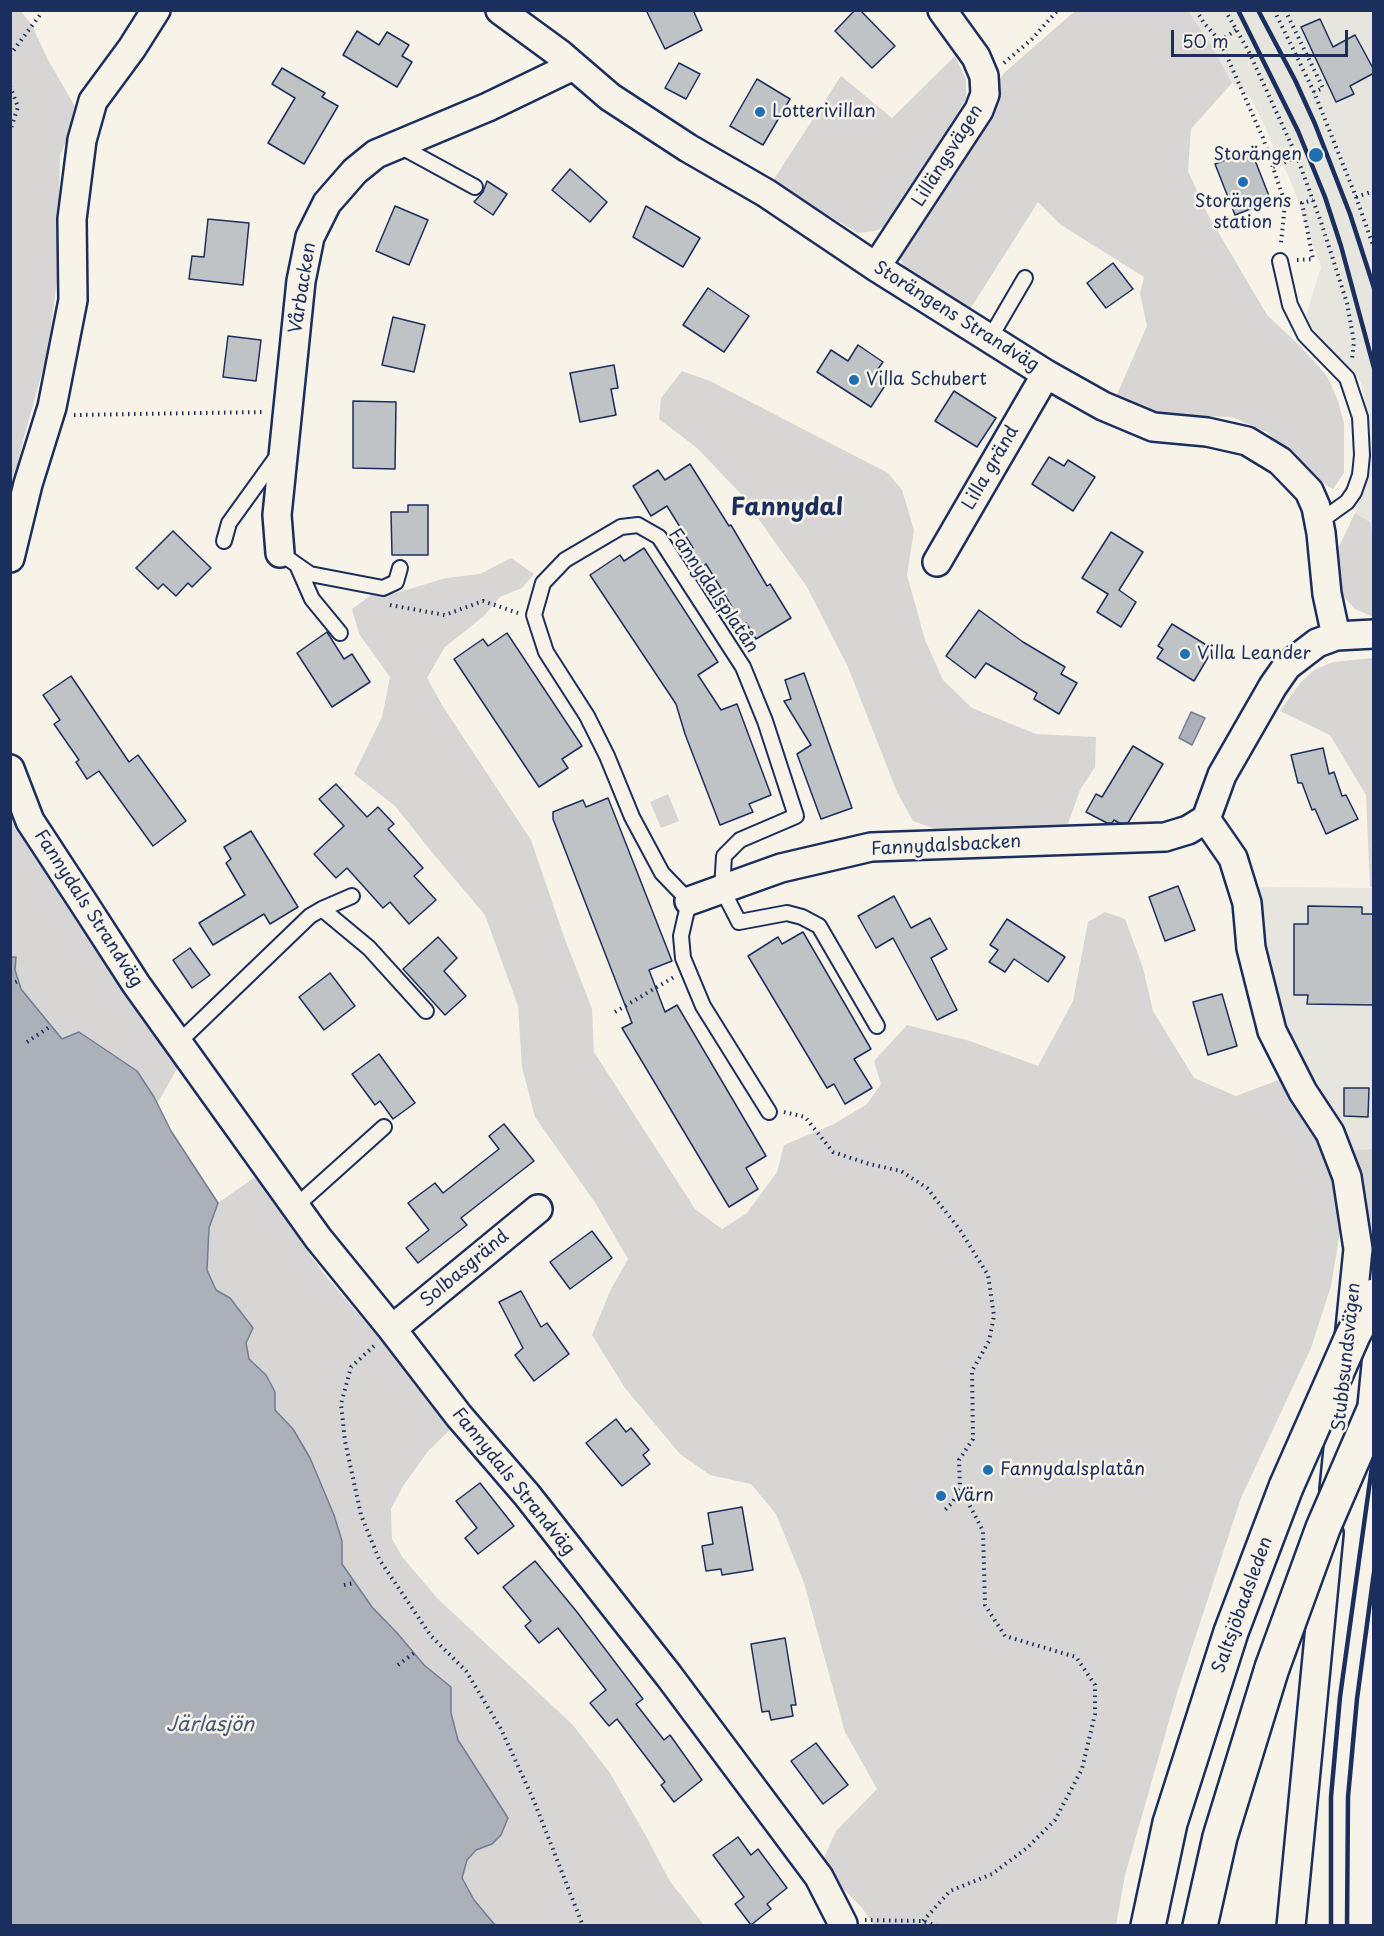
<!DOCTYPE html>
<meta charset="utf-8">
<style>
body{margin:0}
#map{position:relative;width:1384px;height:1936px;overflow:hidden;background:#f7f3e8;font-family:"Playpen Sans",sans-serif}
canvas{display:block}
.frame{position:absolute;inset:0;border:12px solid #1b2f5e;pointer-events:none}
.scale{position:absolute;left:1171px;top:30px;width:177px;height:27px;box-sizing:border-box;border:3px solid #1b2f5e;border-top:0;padding-left:8px;font-size:18px;line-height:21px;white-space:nowrap;color:#1b2f5e;-webkit-text-stroke:4px #f7f3e8;paint-order:stroke}
</style>
<div id="map">
<canvas width="1384" height="1936"></canvas>
<div class="frame"></div>
<div class="scale">50 m</div>
</div>
<script>
const c = document.querySelector('canvas').getContext('2d');
c.lineJoin = 'round';
function paint(path, color) {
  c.fillStyle = color;
  c.fill(path, 'evenodd');
}
function toPath(rows) {
  const path = new Path2D();
  for (const r of rows) {
    path.moveTo(r[0], r[1]);
    for (let i = 2; i < r.length; i += 2) path.lineTo(r[i], r[i + 1]);
  }
  return path;
}
function trace(path, color, width, dash) {
  c.strokeStyle = color;
  c.lineWidth = width;
  c.lineCap = dash ? 'butt' : 'round';
  c.setLineDash(dash || []);
  c.stroke(path);
}
function write(font, color, halo, rows, align = 'center') {
  c.font = font + ' "Playpen Sans",sans-serif';
  c.lineWidth = 5;
  c.setLineDash([]);
  c.textBaseline = 'middle';
  c.strokeStyle = halo;
  c.fillStyle = color;
  for (const [text, x, y, turn = 0] of rows) {
    c.save();
    c.translate(x, y);
    c.rotate((+turn || 0) * Math.PI / 180);
    c.textAlign = isNaN(turn) ? turn : align;
    if (halo) c.strokeText(text, 0, 0);
    c.fillText(text, 0, 0);
    c.restore();
  }
}
paint(toPath([
 [1372,10,1373,13,1373,540,1370,522,1355,513,1369,469,1367,413,1361,382,1321,342,1306,316,1321,267,1292,184,1251,98,1232,83,1209,41,1188,11],
 [1258,887,1373,888,1373,1149,1349,1150,1286,1026,1267,954]
]), '#e6e5de');
paint(toPath([
 [20,10,32,25,47,58,77,110,60,157,57,282,47,354,23,441,11,496,10,11],
 [1075,11,1188,11,1209,41,1232,83,1191,129,1188,171,1207,213,1267,315,1300,346,1327,376,1338,401,1344,423,1344,473,1333,489,1316,479,1267,432,1232,417,1162,415,1115,399,1147,326,1140,294,1144,277,1061,225,1038,202,967,314,907,273,901,259,900,245,997,84,1004,73],
 [955,56,966,79,966,99,889,224,875,231,858,233,772,182,841,76,892,118],
 [682,371,710,381,888,473,902,490,914,530,907,575,925,640,943,680,972,708,1036,734,1096,737,1095,767,1080,790,1067,827,941,831,913,821,897,792,848,667,807,587,740,493,697,448,659,419,661,398],
 [1355,513,1370,522,1374,540,1373,617,1355,609,1343,596,1338,580,1335,555],
 [511,558,534,574,522,588,500,597,484,616,445,647,427,678,442,705,531,840,563,934,592,1009,594,1052,695,1209,722,1229,747,1213,777,1172,784,1145,834,1124,867,1104,881,1084,874,1061,907,1025,970,1041,1038,1066,1073,1001,1088,922,1105,912,1125,919,1143,968,1153,1011,1194,1078,1236,1096,1289,1076,1313,1117,1344,1208,1331,1286,1311,1348,1241,1498,1177,1693,1125,1875,1116,1925,874,1925,862,1908,833,1878,823,1860,836,1831,877,1789,845,1732,804,1583,776,1514,751,1484,710,1475,680,1454,625,1388,592,1335,611,1289,628,1259,596,1204,535,1117,522,1067,518,1006,485,915,431,851,395,806,354,774,382,717,390,677,359,634,352,609,374,593,396,593,446,578,480,574],
 [1373,658,1374,658,1373,888,1370,887,1366,795,1330,735,1280,711,1301,682,1314,670,1333,662],
 [668,794,679,821,661,828,650,802],
 [10,809,73,912,171,1054,178,1067,157,1104,154,1097,103,1050,79,1032,62,1039,21,989,15,970,16,957,11,957],
 [1373,1149,1374,1238,1369,1246,1349,1150],
 [255,1177,324,1274,432,1399,450,1430,429,1450,403,1486,391,1509,392,1539,403,1558,438,1599,573,1725,610,1773,646,1836,669,1880,704,1925,495,1925,474,1900,462,1878,467,1860,476,1850,492,1844,501,1835,508,1818,458,1740,451,1713,451,1687,424,1665,398,1634,372,1607,342,1564,342,1541,334,1515,310,1458,293,1429,275,1410,275,1392,266,1375,249,1359,246,1343,253,1328,230,1298,216,1290,207,1270,209,1228,218,1203]
]), '#d7d6d4');
const water = toPath([
 [1191,712,1205,718,1192,745,1179,738,1191,712],
 [11,957,16,957,15,970,21,989,62,1039,79,1032,137,1071,154,1097,171,1131,218,1203,209,1228,207,1270,216,1290,230,1298,253,1328,246,1343,249,1359,266,1375,275,1392,275,1410,293,1429,310,1458,334,1515,342,1541,342,1564,372,1607,398,1634,424,1665,451,1687,451,1713,458,1740,508,1818,501,1835,492,1844,476,1850,467,1860,462,1878,474,1900,495,1925,11,1925,11,957]
]);
paint(water, '#acb0b9');
trace(water, '#727c95', 1.5);
const building = toPath([
 [646,10,693,10,702,30,665,49,646,10],
 [855,10,860,10,895,46,872,68,835,31,855,10],
 [1320,19,1333,47,1355,35,1374,70,1374,73,1350,86,1354,94,1336,102,1301,27,1320,19],
 [357,31,379,45,387,32,409,45,402,56,412,62,397,87,343,55,357,31],
 [679,63,700,74,686,99,665,88,679,63],
 [282,68,325,93,322,97,338,106,304,164,268,143,295,98,272,84,282,68],
 [757,79,790,99,763,145,730,126,757,79],
 [1251,150,1271,201,1235,215,1215,164,1251,150],
 [570,169,607,202,590,222,552,190,570,169],
 [487,181,507,194,493,215,474,202,483,192,487,181],
 [395,206,428,220,409,265,376,251,395,206],
 [646,206,700,238,683,267,633,237,646,206],
 [208,219,249,223,243,285,189,279,192,256,204,257,208,219],
 [1113,263,1133,289,1106,308,1087,283,1113,263],
 [708,288,749,316,724,352,683,325,708,288],
 [393,317,425,325,414,372,382,365,393,317],
 [228,336,261,340,256,381,223,377,228,336],
 [858,345,883,362,873,376,886,384,871,407,817,372,831,350,848,361,858,345],
 [614,365,618,388,611,389,616,415,580,422,570,373,614,365],
 [954,391,996,418,977,447,935,421,954,391],
 [353,401,396,402,395,469,353,468,353,401],
 [1049,457,1064,466,1068,460,1095,477,1073,511,1032,484,1049,457],
 [690,464,729,526,731,525,767,586,770,584,791,618,756,639,746,623,739,628,727,610,732,607,706,564,699,569,688,551,693,548,667,506,651,516,633,486,658,470,665,480,690,464],
 [408,505,428,505,428,555,392,555,391,512,408,512,408,505],
 [173,531,211,568,192,587,188,583,176,596,163,584,158,589,136,568,173,531],
 [1111,532,1143,552,1119,590,1136,602,1121,627,1097,612,1108,594,1082,578,1111,532],
 [644,548,718,662,698,675,721,710,737,704,771,795,749,804,753,812,720,825,685,734,676,704,590,575,620,555,624,561,644,548],
 [979,610,1023,642,1065,667,1061,674,1077,683,1059,714,1034,699,1037,693,986,663,975,678,946,656,979,610],
 [1172,624,1213,649,1194,681,1157,658,1163,649,1158,646,1172,624],
 [327,632,344,659,352,654,370,682,332,707,297,653,327,632],
 [507,633,582,746,562,759,568,768,539,787,454,659,483,639,488,646,507,633],
 [804,673,852,808,821,819,797,754,811,745,784,701,791,699,785,680,804,673],
 [71,676,129,762,138,755,186,821,153,846,99,771,87,779,76,762,79,760,54,724,60,720,43,695,71,676],
 [1133,746,1163,764,1128,823,1119,823,1114,820,1112,823,1107,823,1086,812,1096,794,1102,797,1133,746],
 [1323,748,1329,774,1334,772,1342,796,1346,795,1358,819,1326,834,1315,809,1312,810,1302,783,1298,783,1291,755,1323,748],
 [336,784,367,817,378,807,394,824,388,829,423,868,414,876,436,900,409,924,390,902,383,908,347,868,336,878,314,854,344,826,319,799,336,784],
 [608,798,672,961,649,970,665,1012,677,1005,766,1156,746,1168,758,1189,729,1207,622,1028,632,1023,553,819,553,812,583,800,586,807,608,798],
 [251,831,298,907,270,924,264,914,213,945,199,923,245,895,226,863,231,859,224,847,251,831],
 [1178,886,1195,930,1165,941,1149,897,1178,886],
 [894,896,911,928,930,918,947,949,931,958,957,1010,937,1020,893,938,876,948,858,916,894,896],
 [1308,906,1362,907,1362,914,1374,914,1374,1005,1307,1004,1308,995,1294,995,1294,924,1308,924,1308,906],
 [1007,919,1065,957,1048,982,1014,959,1005,972,989,962,998,950,990,945,1007,919],
 [803,932,871,1049,854,1059,872,1088,845,1104,834,1084,827,1088,748,956,778,937,782,944,803,932],
 [438,937,457,958,444,971,466,996,445,1015,403,969,438,937],
 [190,948,210,975,192,988,173,960,190,948],
 [330,973,355,1006,324,1030,299,997,330,973],
 [1222,994,1237,1046,1208,1055,1193,1002,1222,994],
 [379,1054,415,1103,393,1119,380,1101,375,1105,352,1074,379,1054],
 [1344,1088,1369,1088,1368,1117,1344,1116,1344,1088],
 [504,1124,534,1161,461,1218,467,1225,418,1263,406,1248,429,1230,408,1203,435,1183,443,1193,499,1149,489,1136,504,1124],
 [592,1231,612,1258,570,1289,550,1262,592,1231],
 [521,1291,541,1327,547,1323,569,1354,534,1381,515,1355,523,1348,499,1302,521,1291],
 [616,1419,626,1432,631,1428,649,1450,643,1455,650,1464,622,1486,586,1443,616,1419],
 [480,1483,514,1526,478,1554,465,1538,477,1528,456,1501,480,1483],
 [742,1507,753,1570,722,1575,721,1569,706,1571,702,1546,713,1544,708,1513,742,1507],
 [535,1561,577,1612,643,1699,636,1704,664,1740,670,1735,702,1780,674,1802,661,1785,665,1782,617,1719,609,1726,590,1703,606,1690,558,1628,539,1643,525,1626,531,1621,503,1587,535,1561],
 [785,1638,796,1705,791,1705,793,1716,771,1720,769,1711,762,1712,751,1644,785,1638],
 [816,1743,848,1785,823,1804,791,1761,816,1743],
 [738,1837,751,1855,758,1849,787,1888,767,1904,771,1909,751,1925,735,1904,744,1897,713,1855,738,1837]
]);
paint(building, '#c0c3c5');
trace(building, '#1b2f5e', 1.5);
const service = toPath([
 [398,145,475,187],
 [1280,261,1290,305,1305,335,1347,378,1360,417,1362,455,1360,475,1354,492,1347,502,1319,522],
 [990,338,1025,278],
 [224,541,229,523,278,455],
 [280,553,310,574,383,588,396,582,400,568],
 [297,565,312,599,340,633],
 [322,909,369,948,426,1011],
 [179,1042,310,916,322,909,352,896],
 [769,1112,703,1006,683,958,681,936,689,901,662,873,632,817,607,756,587,716,546,652,534,615,543,583,565,560,621,527,638,525,659,537,743,667,765,721,796,816,740,840,724,856,722,889,739,922,787,913,802,917,819,926,877,1026],
 [296,1206,384,1127]
]);
const minor = toPath([
 [500,10,560,54,610,97,688,148,766,193,876,267,1046,374,1103,406,1153,427,1207,432,1247,441,1280,461,1309,491,1316,507,1321,533,1327,594,1336,636],
 [876,267,979,110,985,94,984,76,976,57,942,10],
 [280,553,277,515,301,281,310,237,327,203,355,171,376,154,488,107,573,66],
 [10,558,28,484,52,407,73,300,72,219,82,140,93,101,132,48,156,10],
 [937,562,1046,374],
 [10,769,30,821,83,902,136,984,318,1238,392,1329,459,1416,527,1495,669,1676,819,1877,843,1924],
 [1206,819,1233,858,1247,903,1251,948,1272,1031,1303,1092,1330,1133,1347,1177,1358,1249,1334,1489],
 [1206,819,1222,775,1273,686,1287,666,1317,643,1336,636,1374,634],
 [689,901,781,868,871,847,1165,837,1188,830,1206,819],
 [392,1329,538,1209],
 [1291,1926,1329,1533]
]);
const motorway = toPath([
 [1148,1926,1170,1823,1231,1632,1286,1487],
 [1200,1926,1220,1837,1272,1668]
]);
trace(service, '#1b2f5e', 18);
trace(minor, '#1b2f5e', 32);
trace(motorway, '#1b2f5e', 38);
trace(toPath([
 [1196,10,1204,23,1220,41,1263,138,1285,203,1281,243],
 [1225,10,1248,50,1297,157,1321,222,1347,303,1354,342,1352,359],
 [1274,10,1314,92,1356,197,1374,248],
 [1285,10,1323,88,1314,92],
 [1220,41,1236,30],
 [10,55,40,15,41,10],
 [1004,63,1032,39,1058,10],
 [10,86,18,107,10,131],
 [1273,167,1297,157],
 [1356,197,1374,191],
 [1297,260,1313,259,1302,203,1313,200],
 [74,415,264,412],
 [390,605,445,615,483,601,518,613],
 [10,985,18,981],
 [615,1012,674,977],
 [27,1042,51,1026],
 [784,1112,805,1117,833,1152,869,1164,901,1171,927,1188,960,1230,988,1275,994,1316,989,1341,972,1371,973,1439,959,1460,960,1487,953,1502,945,1510],
 [374,1346,351,1367,341,1404,345,1441,361,1515,379,1559,431,1636,466,1671,501,1729,534,1801,583,1926],
 [344,1585,354,1583],
 [398,1665,414,1653],
 [865,1920,923,1921,937,1926],
 [923,1921,950,1891,992,1874,1027,1848,1055,1820,1082,1769,1095,1714,1095,1685,1076,1657,1005,1636,985,1605,983,1531,960,1487]
]), '#1b2f5e', 4, [1.5, 4.5]);
trace(service, '#f7f3e8', 14);
trace(minor, '#f7f3e8', 27);
trace(motorway, '#f7f3e8', 33);
trace(toPath([
 [1238,10,1298,131,1325,197,1341,246,1374,368],
 [1258,10,1295,80,1315,124,1350,214,1374,288],
 [1331,1926,1331,1797,1340,1697,1374,1452],
 [1347,1926,1348,1797,1357,1699,1374,1572]
]), '#1b2f5e', 4.5);
const motorwayBridge = toPath([
 [1286,1487,1353,1335,1374,1296],
 [1272,1668,1323,1528,1374,1410]
]);
trace(motorwayBridge, '#1b2f5e', 38, []);
trace(motorwayBridge, '#f7f3e8', 33);
for (const [x, y, r, color] of [
 [760,112,6,"#1f6fb2"],
 [1316,155,8,"#1f6fb2"],
 [1243,182,6,"#1f6fb2"],
 [854,380,6,"#1f6fb2"],
 [1185,654,6,"#1f6fb2"],
 [988,1470,6,"#1f6fb2"],
 [941,1496,6,"#1f6fb2"]
]) {
  const dot = new Path2D();
  dot.arc(x, y, r, 0, 2 * Math.PI);
  c.fillStyle = color;
  c.fill(dot);
  trace(dot, '#f7f3e8', 2);
}
write('18px', '#1b2f5e', '#f7f3e8', [
 ["Lotterivillan",772,112],
 ["Storängen",1302,155,"right"],
 ["Storängens",1243,202,"center"],
 ["station",1243,223,"center"],
 ["Villa Schubert",866,380],
 ["Villa Leander",1197,654],
 ["Fannydalsplatån",1000,1470],
 ["Värn",953,1496]
], 'left');
write('18px', '#1b2f5e', '#f7f3e8', [
 ["Lillängsvägen",948,156,-58],
 ["Vårbacken",303,288,-81],
 ["Storängens Strandväg",956,317,32],
 ["Lilla gränd",991,468,-60],
 ["Fannydalsplatån",713,591,56],
 ["Fannydalsbacken",946,846,-3],
 ["Fannydals Strandväg",88,909,57],
 ["Solbasgränd",465,1269,-40],
 ["Stubbsundsvägen",1347,1357,-84],
 ["Fannydals Strandväg",513,1482,51],
 ["Saltsjöbadsleden",1243,1605,-70]
]);
write('italic 20px', '#465679', '#f7f3e8', [
 ["Järlasjön",210,1725]
]);
write('bold 24px', '#1b2f5e', '#f7f3e8', [
 ["Fannydal",787,508]
]);
</script>
